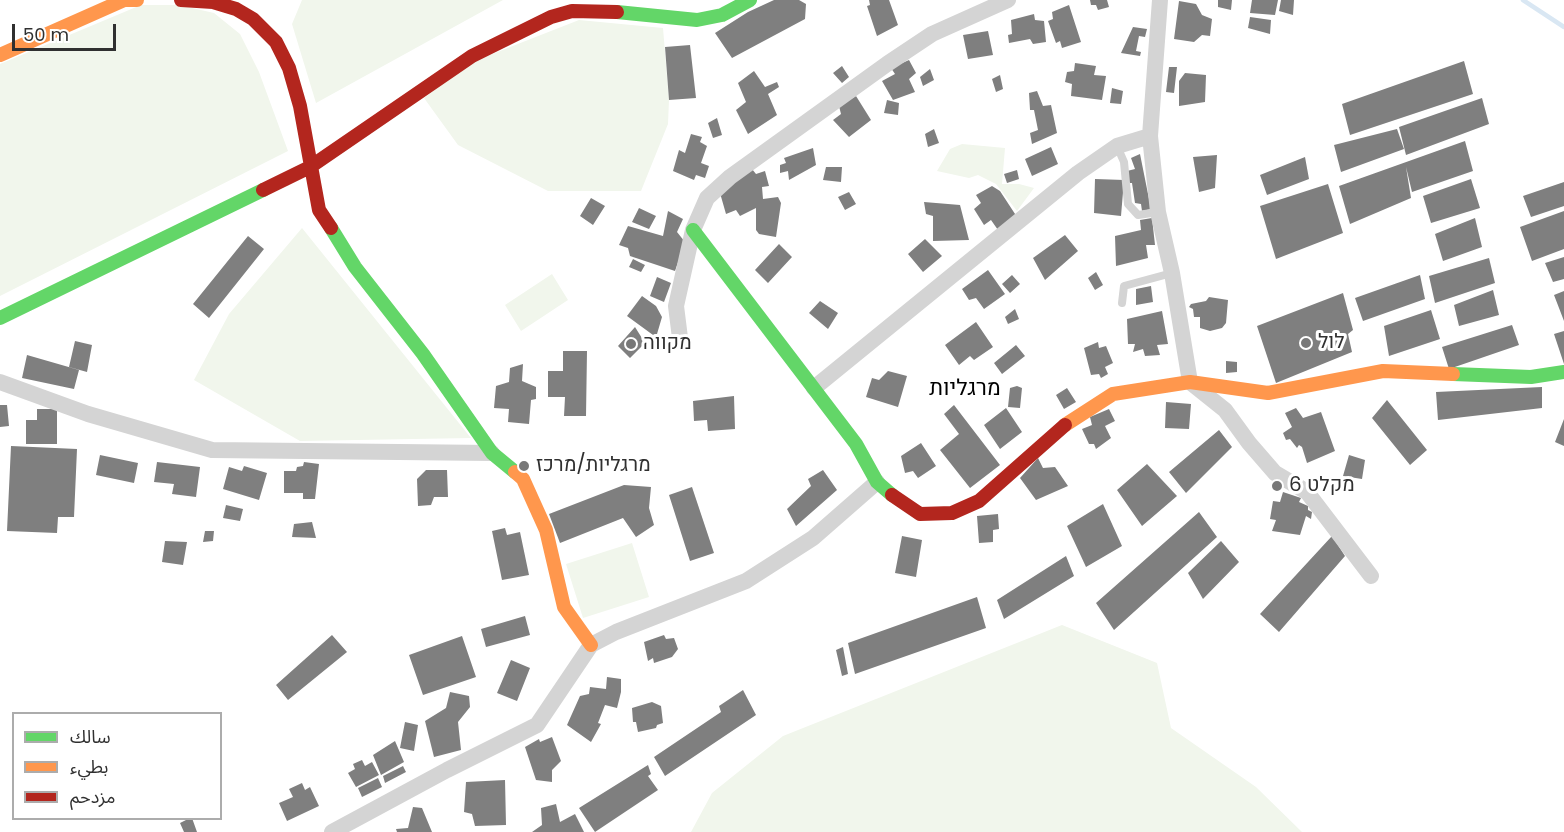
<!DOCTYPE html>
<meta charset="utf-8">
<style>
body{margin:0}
#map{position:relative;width:1564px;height:832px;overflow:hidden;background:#fff;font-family:Poppins,"Noto Sans Arabic",sans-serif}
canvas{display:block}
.legend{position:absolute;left:12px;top:712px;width:210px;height:108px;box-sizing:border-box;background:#fff;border:2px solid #acacac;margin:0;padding:8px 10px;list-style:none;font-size:18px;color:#303030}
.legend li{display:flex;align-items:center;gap:12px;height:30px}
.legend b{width:30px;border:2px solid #acacac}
.scale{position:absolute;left:12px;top:24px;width:104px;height:27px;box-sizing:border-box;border:3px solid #303030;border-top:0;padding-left:8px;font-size:18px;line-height:21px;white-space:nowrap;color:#303030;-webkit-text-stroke:4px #fff;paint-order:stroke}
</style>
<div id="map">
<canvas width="1564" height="832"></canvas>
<ul class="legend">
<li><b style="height:8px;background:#63d668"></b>سالك</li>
<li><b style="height:8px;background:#ff974d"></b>بطيء</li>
<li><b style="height:8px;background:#b3261e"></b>مزدحم</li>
</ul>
<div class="scale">50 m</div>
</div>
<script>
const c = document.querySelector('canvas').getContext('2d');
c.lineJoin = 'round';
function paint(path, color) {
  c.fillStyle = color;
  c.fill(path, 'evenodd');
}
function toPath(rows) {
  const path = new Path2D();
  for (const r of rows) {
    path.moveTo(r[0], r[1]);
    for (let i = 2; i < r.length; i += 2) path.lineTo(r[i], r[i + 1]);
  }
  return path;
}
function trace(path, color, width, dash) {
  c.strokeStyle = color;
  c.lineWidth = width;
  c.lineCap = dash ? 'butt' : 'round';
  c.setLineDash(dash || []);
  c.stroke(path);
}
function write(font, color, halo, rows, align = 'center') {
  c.font = font + ' Poppins,Heebo,sans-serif';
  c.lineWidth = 6;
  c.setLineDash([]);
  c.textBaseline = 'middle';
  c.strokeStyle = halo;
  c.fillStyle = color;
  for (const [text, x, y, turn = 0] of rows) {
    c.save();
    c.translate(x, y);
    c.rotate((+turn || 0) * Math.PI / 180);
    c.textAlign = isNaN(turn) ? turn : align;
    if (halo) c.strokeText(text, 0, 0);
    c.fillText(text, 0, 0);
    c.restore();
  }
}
paint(toPath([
 [302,0,503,0,316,103,292,24],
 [141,5,179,5,214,13,240,34,259,72,288,151,0,296,0,64],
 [579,20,663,28,669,100,668,124,641,191,548,191,458,145,424,98,472,62],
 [962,144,1005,148,1002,184,1019,184,1034,188,1017,211,996,184,978,175,969,178,937,171,950,149],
 [302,228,471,438,300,441,194,380,229,314],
 [552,274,568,300,521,331,505,305],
 [632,543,649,597,583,618,566,564],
 [1062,625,1157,663,1171,728,1256,787,1302,832,691,832,712,793,783,736]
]), '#f1f6ec');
trace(toPath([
 [1523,0,1564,27]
]), '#d9e7f3', 4.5);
paint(toPath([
 [774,0,799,0,806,4,805,19,732,58,715,33,748,12],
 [869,0,889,0,898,25,877,36,867,6,870,5],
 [1090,0,1107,0,1109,7,1098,10,1096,5,1091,5],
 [1218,0,1232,0,1231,10,1218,7],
 [1252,0,1278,0,1275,15,1250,13],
 [1281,0,1294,0,1293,15,1279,11],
 [1179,1,1196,4,1202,15,1212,19,1210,36,1202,35,1194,42,1174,39],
 [1069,5,1081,42,1062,48,1060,41,1056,43,1048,21,1053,19,1052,12],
 [1034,14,1035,20,1044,21,1046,42,1033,44,1030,39,1009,43,1008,35,1012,34,1011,20],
 [1250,17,1271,20,1270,34,1248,28],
 [1133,27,1147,29,1145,37,1139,36,1136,51,1141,52,1140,56,1121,53],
 [988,31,993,55,968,59,963,35],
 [690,45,696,98,669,100,665,47],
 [909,60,916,73,909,79,915,92,893,100,882,81,895,74,891,68],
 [1464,61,1473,94,1350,135,1342,104],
 [1075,63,1096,66,1094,75,1106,76,1102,100,1071,96,1072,84,1065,82,1067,72,1074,71],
 [842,66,849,77,842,83,833,73],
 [1169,67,1177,67,1174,93,1166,92],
 [930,69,934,80,923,86,920,77],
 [754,71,765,87,777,82,779,87,768,94,777,115,748,134,736,110,746,102,738,83],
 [1185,73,1206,75,1205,102,1179,106,1179,81],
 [1000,75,1003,89,996,92,992,79],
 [1112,88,1123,91,1121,104,1110,103],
 [1037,91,1043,106,1051,105,1057,133,1032,144,1030,133,1038,130,1034,110,1030,110,1029,93],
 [856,96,871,120,849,137,833,120,841,114,839,106],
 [1482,98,1489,124,1406,155,1399,127],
 [887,100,899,103,898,115,884,113],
 [717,118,722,135,713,138,708,123],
 [934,129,939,143,928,147,925,134],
 [1397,129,1404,149,1341,172,1334,145],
 [691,134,702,137,700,142,707,146,701,163,709,166,705,178,696,175,694,180,673,171,679,150,685,153],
 [1465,141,1473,171,1412,192,1406,167,1411,198,1350,224,1339,186],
 [1051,147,1058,164,1032,176,1025,159],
 [813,148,816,165,789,180,788,171,780,173,780,165,786,163,784,158],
 [1140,154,1151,209,1142,211,1141,204,1135,203,1132,183,1128,183,1127,171,1135,169,1131,158],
 [1217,155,1215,188,1199,192,1193,157],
 [1305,157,1309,179,1267,195,1260,175],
 [826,167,842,167,841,182,823,180],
 [752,169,756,174,765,171,769,186,762,187,763,199,778,197,781,203,776,237,759,234,756,230,756,208,740,216,736,210,726,214,720,193],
 [1017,170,1019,179,1007,183,1004,174],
 [1095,179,1124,180,1121,216,1094,213],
 [1471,179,1480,208,1431,223,1423,196],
 [1564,182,1564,206,1531,217,1523,196],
 [1328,184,1343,233,1276,259,1260,206],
 [992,186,1000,191,1017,217,998,230,991,220,984,225,974,209,981,203,976,195],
 [849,192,856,204,845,210,838,197],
 [591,198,605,206,593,225,580,216],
 [924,202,960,205,969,240,933,241,933,216,926,214],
 [639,208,656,216,649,229,632,222],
 [668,211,683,219,677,232,685,242,675,271,630,256,628,248,619,245,628,226,663,236],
 [1564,211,1564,249,1532,261,1520,227],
 [1152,218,1155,245,1146,245,1148,258,1116,266,1115,236,1141,230,1140,220],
 [1475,218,1482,247,1443,261,1435,234],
 [1065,235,1078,251,1045,280,1033,258],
 [248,236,264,249,209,318,193,304],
 [925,239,942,256,923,272,908,254],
 [779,244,792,257,768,283,755,270],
 [1564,257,1564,279,1553,282,1545,263],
 [1489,258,1495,283,1435,303,1429,276],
 [633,259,645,265,641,272,629,267],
 [988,270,1005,294,984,309,976,298,969,300,962,289],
 [1096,272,1103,285,1095,290,1088,278],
 [1012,275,1020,284,1010,293,1002,284],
 [1420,275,1425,299,1363,321,1355,298],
 [657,277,671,283,664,302,650,296],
 [1151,286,1153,302,1136,305,1136,289],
 [1493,290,1499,315,1459,326,1454,305],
 [1564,291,1564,321,1554,295],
 [1343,293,1353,330,1348,334,1352,352,1276,383,1257,326],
 [642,296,656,306,662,317,657,334,653,335,627,316],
 [1209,297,1228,300,1226,323,1222,328,1210,331,1200,328,1200,317,1194,317,1193,309,1189,307,1191,304,1206,301],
 [820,301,838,313,828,329,809,313],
 [1015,309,1019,319,1008,324,1005,317],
 [1431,310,1440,339,1389,356,1384,326],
 [1162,311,1168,344,1157,345,1160,355,1145,356,1143,349,1133,352,1135,344,1128,344,1127,319],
 [976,322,993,347,974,360,970,356,959,365,945,345],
 [1512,325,1519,345,1449,369,1442,347],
 [635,327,645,343,630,358,618,346],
 [1564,331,1564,364,1554,334],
 [75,341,92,345,87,372,69,367],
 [1098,342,1099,348,1106,346,1113,363,1105,367,1108,374,1101,378,1099,374,1091,375,1084,348],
 [1016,345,1025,356,1002,374,994,363],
 [563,351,587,351,586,416,564,416,565,397,548,397,548,371,563,371],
 [27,355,79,370,74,389,22,378],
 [1226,361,1237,362,1237,372,1226,373],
 [523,364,522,381,536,387,536,399,531,400,529,424,508,422,509,409,494,408,496,386,509,382,510,368],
 [888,371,907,376,898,407,866,397,872,378,879,380],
 [1017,386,1022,388,1020,408,1008,407,1010,388],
 [1542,387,1542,408,1438,420,1436,392],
 [1067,388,1076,402,1064,409,1056,395],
 [734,396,735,429,708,431,707,420,694,421,693,401],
 [1387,400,1427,450,1410,465,1372,418],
 [1166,402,1191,404,1189,429,1165,428],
 [0,405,7,405,9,426,0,427],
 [954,405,1000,465,970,488,940,450,959,434,944,414],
 [1006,408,1022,432,1000,449,984,425],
 [1296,408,1303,418,1321,412,1335,451,1307,463,1302,447,1299,445,1297,448,1290,439,1286,440,1283,433,1292,427,1285,413],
 [37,409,57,409,57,444,26,444,26,420,37,420],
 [1109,409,1115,421,1105,426,1111,438,1096,449,1094,444,1089,444,1082,429,1092,425,1090,417],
 [1564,419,1564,446,1555,442],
 [1219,430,1232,447,1186,493,1169,472],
 [921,443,936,466,918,478,913,471,905,473,901,456],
 [11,446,77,449,74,517,58,517,57,533,7,531],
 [100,455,138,463,134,483,96,475],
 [1349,455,1365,460,1362,479,1343,476],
 [1038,458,1043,468,1055,467,1068,486,1036,500,1020,478],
 [157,462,200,467,196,497,172,494,174,484,154,482],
 [304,462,319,464,315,499,303,499,303,493,284,493,284,471,296,471,297,467,303,466],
 [1147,464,1177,496,1142,526,1117,490],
 [244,466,267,473,259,500,223,489,229,467,242,471],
 [426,470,447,470,448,497,434,497,431,505,418,506,417,479],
 [823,470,837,490,796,526,787,509,811,486,808,479],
 [624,485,651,487,649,508,654,525,636,537,623,518,560,543,549,514],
 [692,487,714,553,690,561,669,495],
 [1283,492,1301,498,1299,502,1308,506,1308,510,1312,512,1311,519,1306,516,1300,535,1272,531,1276,520,1270,519,1273,501,1280,502],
 [1103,504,1122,546,1086,567,1067,526],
 [226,505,243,509,240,521,223,518],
 [1199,512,1217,537,1114,630,1096,603],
 [998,514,999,529,993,530,993,542,979,543,977,516],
 [312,522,316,538,292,537,294,524],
 [505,528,507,535,520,532,529,575,502,580,492,531],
 [205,531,214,531,213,541,203,542],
 [902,536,922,540,916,577,895,573],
 [1332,536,1345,556,1279,632,1260,614],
 [165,541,187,542,183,565,162,562],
 [1221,541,1239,562,1203,599,1188,573],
 [1066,556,1074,576,1004,619,997,600],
 [977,597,986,628,855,674,848,643],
 [525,616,530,635,486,647,481,629],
 [332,635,347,652,288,700,276,685],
 [664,635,666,639,674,638,678,649,672,657,654,663,653,658,648,661,644,642],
 [462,636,476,677,423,695,409,655],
 [843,647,848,674,842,676,836,650],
 [511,660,530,668,517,701,497,693],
 [607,677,621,679,621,692,617,708,605,705,598,723,601,724,591,742,567,725,580,696,589,694,590,687,606,689],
 [743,690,756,715,665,776,654,757,721,712,719,706],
 [450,692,469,696,470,707,458,722,461,750,434,757,425,721,446,708],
 [652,702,661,706,663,723,657,725,656,728,638,732,636,722,633,722,632,708],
 [405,722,418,725,414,751,400,748],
 [552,737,561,761,552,770,552,782,536,780,525,747,539,739,540,742],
 [395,741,404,762,381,775,373,755],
 [362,760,365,766,372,762,379,775,356,787,348,773,355,769,353,764],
 [648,765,651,774,648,776,658,790,595,832,579,808],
 [403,766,406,772,385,783,383,776],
 [378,778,382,787,362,797,358,788],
 [505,780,506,825,475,826,472,814,464,812,466,782],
 [302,783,305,790,310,787,319,806,287,821,279,803,293,797,289,789],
 [556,804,560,822,575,814,584,832,532,832,542,825,541,808],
 [413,807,422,808,432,832,397,832,396,829,408,828],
 [190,818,192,818,197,832,184,832,180,823]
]), '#7f7f7f');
trace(toPath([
 [1117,146,1124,162,1128,204,1138,215,1158,212],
 [1122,303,1124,286,1172,273]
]), '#d4d4d4', 8);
trace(toPath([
 [1160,0,1150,136,1158,212,1172,273,1190,382,1225,410,1249,443,1275,473,1307,492,1371,576],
 [680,338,676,306,693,230,707,198,730,177,887,64,932,34,1008,0],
 [0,382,88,414,212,450,492,453],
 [814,388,1078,173,1117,146,1150,136],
 [332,832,447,770,537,725,591,645,616,632,746,581,813,538,877,482]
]), '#d4d4d4', 16);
trace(toPath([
 [617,12,697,20,722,15,750,0],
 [331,228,355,267,423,354,492,453,515,472],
 [693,230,856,444,877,482,892,495],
 [0,318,263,190],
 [1453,374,1531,377,1564,372]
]), '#63d668', 14);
trace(toPath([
 [0,55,124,0,137,0],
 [1065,425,1113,394,1190,382,1268,393,1383,371,1453,374],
 [515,472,523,479,546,530,564,607,591,645]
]), '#ff974d', 14);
trace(toPath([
 [181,0,213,2,236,9,253,19,276,42,289,68,300,106,319,210,331,228],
 [263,190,310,167,472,56,551,17,572,11,617,12],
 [892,495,920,514,952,513,979,501,1065,425]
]), '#b3261e', 14);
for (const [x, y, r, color] of [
 [1306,343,6,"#787878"],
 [631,344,6,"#787878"],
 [524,466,6,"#787878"],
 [1277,486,6,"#787878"]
]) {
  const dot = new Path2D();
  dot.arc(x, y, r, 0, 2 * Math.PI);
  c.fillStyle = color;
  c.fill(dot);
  trace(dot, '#fff', 2);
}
write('20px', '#303030', '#fff', [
 ["לול",1318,343],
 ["מקווה",643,344],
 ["מרגליות/מרכז",536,466],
 ["מקלט 6",1289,486]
], 'left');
write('22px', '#000', '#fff', [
 ["מרגליות",965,389]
]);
</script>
